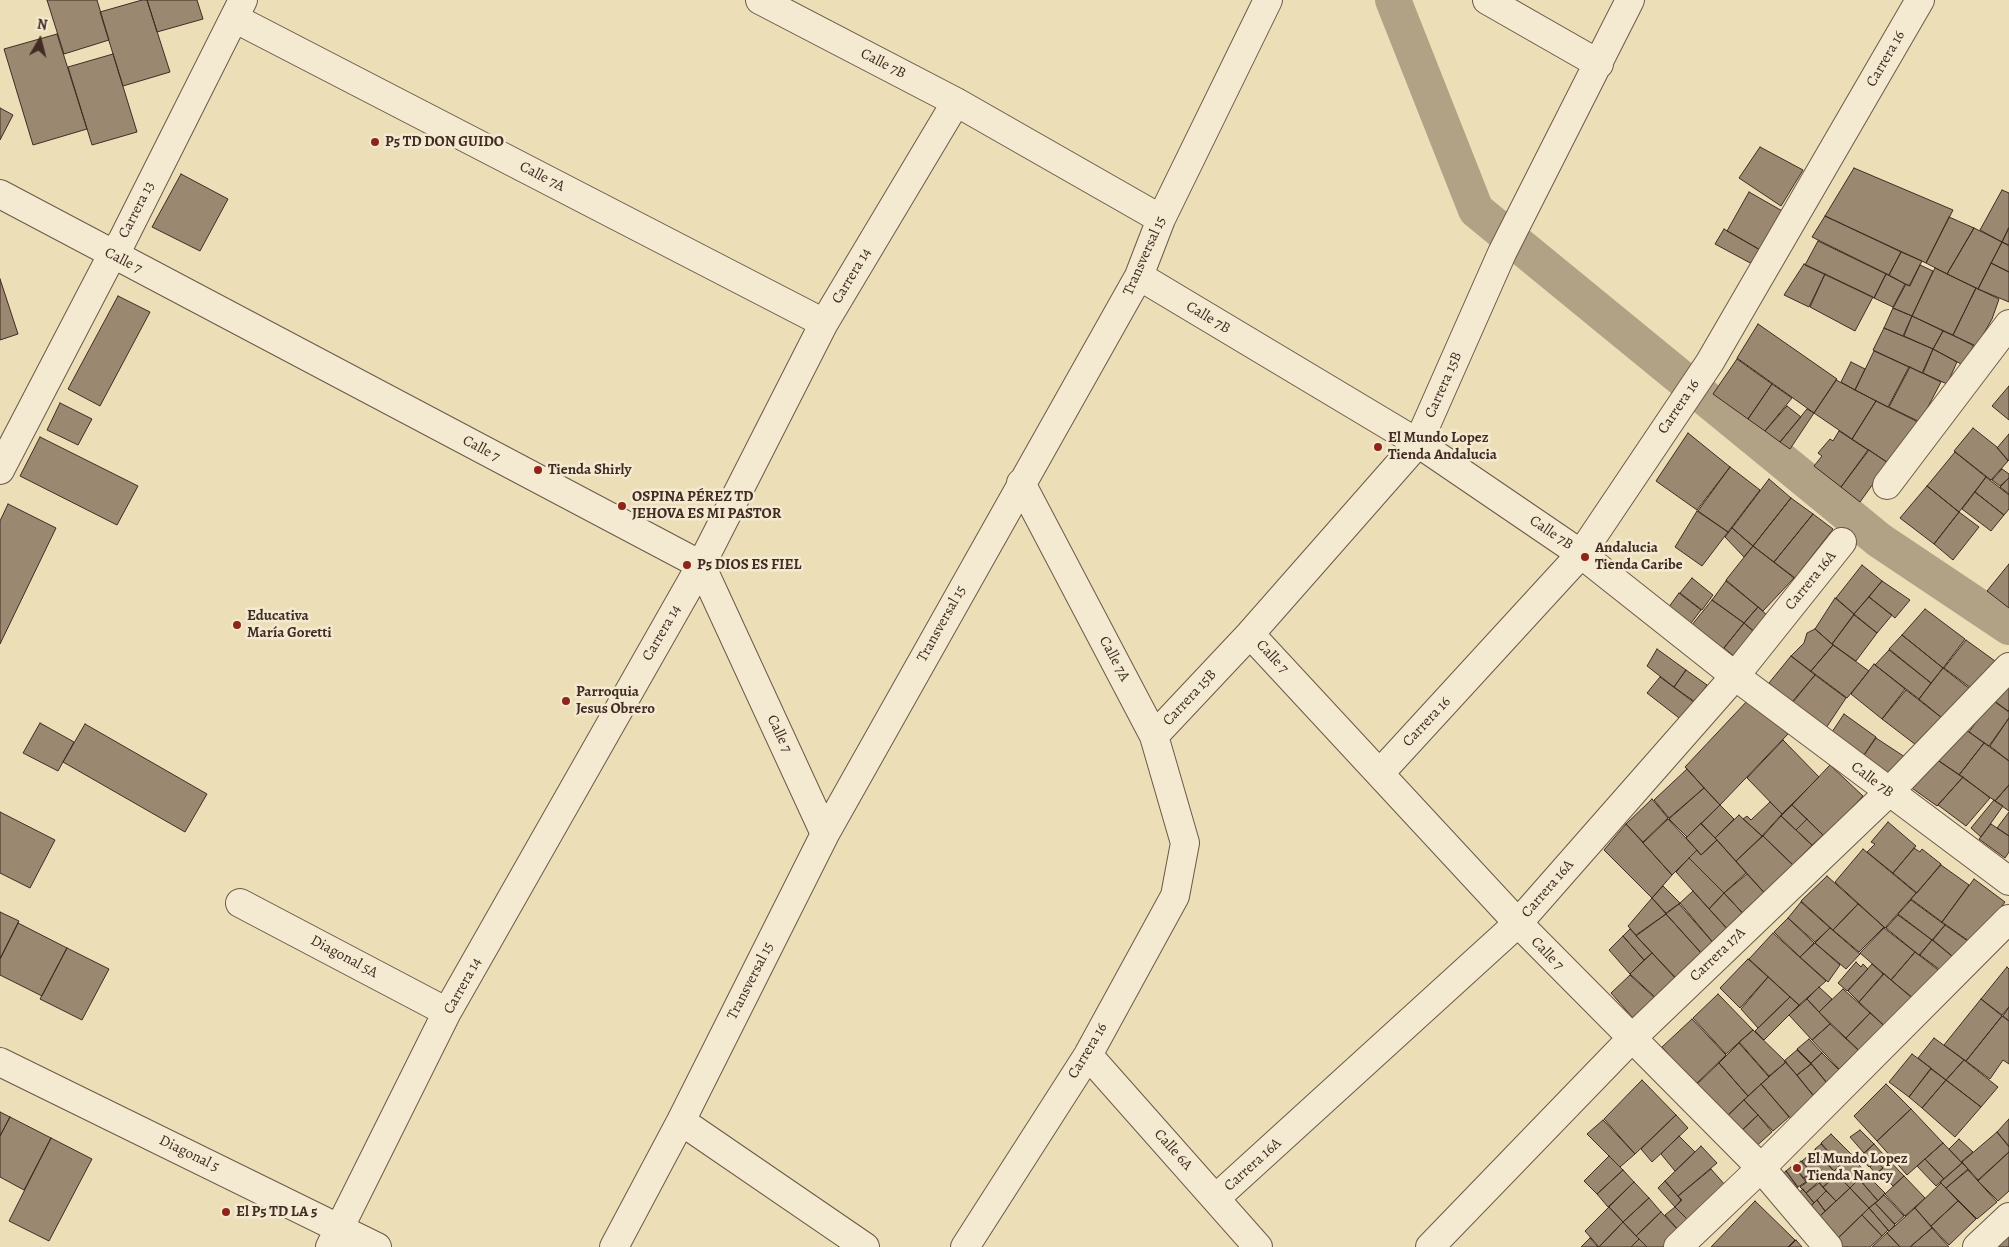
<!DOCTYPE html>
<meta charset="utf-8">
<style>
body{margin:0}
#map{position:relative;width:2009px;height:1247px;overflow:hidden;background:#ecdfb8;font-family:Alegreya,serif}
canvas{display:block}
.north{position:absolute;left:15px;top:15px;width:50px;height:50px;-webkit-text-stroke:4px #f3ead1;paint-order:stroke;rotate:8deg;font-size:14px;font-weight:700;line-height:20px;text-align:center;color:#422b23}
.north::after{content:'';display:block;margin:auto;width:18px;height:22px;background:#422b23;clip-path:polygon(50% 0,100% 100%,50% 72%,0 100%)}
</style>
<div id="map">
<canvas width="2009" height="1247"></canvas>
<div class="north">N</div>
</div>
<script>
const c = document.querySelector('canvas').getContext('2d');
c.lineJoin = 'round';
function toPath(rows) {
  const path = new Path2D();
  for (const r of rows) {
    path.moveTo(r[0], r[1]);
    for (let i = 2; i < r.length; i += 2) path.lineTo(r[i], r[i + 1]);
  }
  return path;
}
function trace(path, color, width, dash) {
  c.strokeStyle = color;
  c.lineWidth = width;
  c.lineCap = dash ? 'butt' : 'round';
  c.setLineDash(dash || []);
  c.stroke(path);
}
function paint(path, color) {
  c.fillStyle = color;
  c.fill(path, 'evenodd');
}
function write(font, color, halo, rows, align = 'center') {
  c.font = font + ' Alegreya,serif';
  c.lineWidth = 5;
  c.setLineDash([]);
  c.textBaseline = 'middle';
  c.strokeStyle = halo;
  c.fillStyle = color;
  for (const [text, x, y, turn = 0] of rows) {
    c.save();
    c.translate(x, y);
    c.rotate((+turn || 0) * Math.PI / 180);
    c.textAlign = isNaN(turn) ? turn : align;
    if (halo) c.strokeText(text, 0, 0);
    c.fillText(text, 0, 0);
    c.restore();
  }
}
trace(toPath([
 [1393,0,1476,210,1879,540,2009,627]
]), '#b2a285', 36);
const building = toPath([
 [47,0,97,0,109,40,64,54,47,0],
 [142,0,147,0,170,72,123,86,100,12,142,0],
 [147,0,197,0,203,19,157,32,147,0],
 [57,34,87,129,33,145,4,49,57,34],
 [113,54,137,132,92,145,68,67,113,54],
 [0,108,13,115,0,140,0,108],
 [1760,147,1803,170,1781,206,1739,178,1760,147],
 [1854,168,1953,210,1926,263,1825,216,1854,168],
 [181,174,228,199,200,251,152,227,181,174],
 [2002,190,2009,193,2009,227,2002,242,1980,230,2002,190],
 [1749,192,1784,212,1762,251,1727,231,1749,192],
 [1825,216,1901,252,1889,275,1812,237,1825,216],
 [1949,217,1974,228,1947,274,1926,263,1949,217],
 [1974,228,2002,242,1978,289,1947,274,1974,228],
 [2009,228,2009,245,2002,242,2009,228],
 [1724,229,1762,251,1754,265,1715,244,1724,229],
 [1818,241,1886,274,1874,298,1805,265,1818,241],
 [2002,242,2009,246,2009,272,1991,263,2002,242],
 [1901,252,1922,261,1909,286,1889,275,1901,252],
 [1991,263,2009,272,2009,302,1978,289,1991,263],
 [1804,264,1825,274,1809,307,1784,295,1804,264],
 [1920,265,1933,271,1912,316,1893,308,1906,284,1910,286,1920,265],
 [1935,268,1976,288,1953,335,1912,316,1935,268],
 [1825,274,1873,297,1855,331,1810,307,1825,274],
 [1886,274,1905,284,1893,307,1874,298,1886,274],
 [0,279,18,334,0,340,0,279],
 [1976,288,1999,299,1992,319,1976,347,1953,335,1976,288],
 [118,296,150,312,100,406,68,389,118,296],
 [1893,308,1912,316,1903,336,1884,328,1893,308],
 [1912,316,1943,331,1933,349,1904,336,1912,316],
 [1758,324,1837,379,1814,413,1737,358,1758,324],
 [1884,328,1933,349,1922,373,1873,350,1884,328],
 [1943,331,1974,345,1963,365,1933,349,1943,331],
 [1933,349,1957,362,1947,384,1923,373,1933,349],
 [1874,351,1909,367,1888,407,1855,390,1874,351],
 [1737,359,1772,384,1748,419,1713,394,1737,359],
 [1851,362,1865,369,1855,390,1841,382,1851,362],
 [1910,367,1941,382,1920,422,1889,407,1910,367],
 [1836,380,1876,401,1852,439,1814,413,1836,380],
 [1772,384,1792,398,1765,431,1748,419,1772,384],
 [2009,386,2009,420,1992,406,2009,386],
 [1876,401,1928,427,1896,468,1852,439,1876,401],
 [60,403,92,419,78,445,47,430,60,403],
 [1787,406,1801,417,1780,442,1765,431,1787,406],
 [1807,409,1814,413,1790,449,1780,442,1807,409],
 [1973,428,1997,447,2008,461,1991,480,1954,451,1973,428],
 [1839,431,1868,450,1841,487,1814,466,1822,456,1818,453,1830,439,1833,441,1839,431],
 [1688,433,1730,467,1697,510,1656,481,1688,433],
 [2009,434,2009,461,1997,448,2009,434],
 [40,437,138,486,117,525,20,476,40,437],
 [1869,450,1888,463,1860,502,1841,487,1869,450],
 [1955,452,1986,477,1959,512,1927,486,1955,452],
 [1730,467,1760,490,1728,532,1698,511,1730,467],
 [2002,469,2009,474,2009,478,2000,486,1992,480,2002,469],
 [1986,477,2009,495,2009,509,2004,515,1975,492,1986,477],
 [2009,478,2009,494,2000,487,2009,478],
 [1769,479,1791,498,1753,546,1732,528,1769,479],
 [1927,486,1959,512,1934,544,1900,518,1927,486],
 [1975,492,2004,515,1991,531,1962,509,1975,492],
 [1791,498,1813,514,1774,562,1753,546,1791,498],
 [8,504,56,528,0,644,0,521,8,504],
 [1697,511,1728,532,1702,566,1675,547,1697,511],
 [1959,512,1979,527,1953,560,1934,544,1959,512],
 [1813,514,1833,529,1795,578,1774,562,1813,514],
 [1732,528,1753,546,1744,557,1725,537,1732,528],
 [1753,546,1794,578,1763,611,1726,580,1753,546],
 [2009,564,2009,608,1987,591,2009,564],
 [1862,565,1882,581,1854,614,1836,598,1862,565],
 [1692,578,1713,595,1702,610,1680,593,1692,578],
 [1726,581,1758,607,1744,623,1712,600,1726,581],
 [1882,581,1910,600,1895,618,1869,597,1882,581],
 [1679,593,1701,610,1688,627,1666,611,1679,593],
 [1869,597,1892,615,1877,633,1854,614,1869,597],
 [1835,598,1854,614,1832,644,1815,629,1835,598],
 [1712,600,1744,623,1723,649,1691,626,1712,600],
 [1758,607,1768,616,1754,632,1744,623,1758,607],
 [1925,609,1965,639,1943,668,1902,635,1925,609],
 [1854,615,1877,633,1856,661,1832,644,1854,615],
 [1744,623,1755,632,1735,657,1724,648,1744,623],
 [1815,629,1833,645,1811,671,1791,656,1804,643,1807,633,1815,629],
 [1902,635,1943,668,1931,683,1889,649,1902,635],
 [1966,640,1995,661,1971,688,1944,668,1966,640],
 [1833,645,1869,671,1847,698,1811,671,1833,645],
 [1657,649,1686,670,1674,687,1647,666,1657,649],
 [1889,650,1931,683,1919,699,1875,665,1889,650],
 [1791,656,1815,675,1792,702,1769,683,1791,656],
 [1874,664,1905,689,1882,719,1851,694,1874,664],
 [1943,668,1970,689,1942,718,1919,699,1943,668],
 [1686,670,1707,685,1695,702,1674,687,1686,670],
 [1815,675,1846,698,1826,728,1793,702,1815,675],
 [1660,677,1695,703,1683,721,1647,693,1660,677],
 [2009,677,2009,710,2008,711,1992,699,2009,677],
 [1906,690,1942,718,1916,745,1882,719,1906,690],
 [1749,699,1788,734,1720,805,1685,767,1749,699],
 [1992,700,2009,712,2009,718,1989,746,1969,732,1992,700],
 [1844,714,1876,737,1864,755,1832,732,1844,714],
 [2009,718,2009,761,1990,746,2009,718],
 [40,723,74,742,58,771,23,753,40,723],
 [85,724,207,794,185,832,63,762,85,724],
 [1962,727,1984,743,1959,775,1933,757,1962,727],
 [1876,738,1905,757,1889,776,1864,755,1876,738],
 [1783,740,1819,777,1782,814,1747,778,1783,740],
 [1984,743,2009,761,2009,785,1995,801,1959,775,1984,743],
 [1933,757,1963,777,1937,806,1909,786,1933,757],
 [1830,765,1863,796,1825,837,1792,805,1830,765],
 [1687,769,1704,788,1669,818,1654,800,1687,769],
 [1963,777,1990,798,1966,826,1938,805,1963,777],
 [2009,785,2009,811,1995,801,2009,785],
 [1704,788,1720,805,1687,837,1669,819,1704,788],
 [1652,799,1668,818,1643,842,1626,824,1652,799],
 [1994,800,2003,806,1981,837,1971,828,1994,800],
 [1770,802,1782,814,1762,836,1743,819,1747,816,1751,820,1770,802],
 [1720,805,1734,819,1715,838,1701,824,1720,805],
 [1792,805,1807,819,1796,830,1781,816,1792,805],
 [0,812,55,840,30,888,0,873,0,812],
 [2009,812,2009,836,1997,828,2009,812],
 [1739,815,1762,836,1736,861,1715,838,1739,815],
 [1781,816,1812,845,1793,865,1763,836,1781,816],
 [1668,819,1697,850,1672,875,1643,843,1668,819],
 [1807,819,1823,835,1812,845,1796,830,1807,819],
 [1888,822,1916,846,1893,873,1867,852,1875,844,1871,842,1888,822],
 [1701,823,1717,840,1701,855,1686,838,1701,823],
 [1626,824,1672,875,1652,898,1604,850,1626,824],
 [1991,824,2009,836,2009,852,2005,858,1979,839,1991,824],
 [1763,836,1798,870,1769,898,1736,861,1763,836],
 [1717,840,1746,873,1724,893,1689,858,1697,850,1701,855,1717,840],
 [1914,848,1920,852,1922,849,1941,864,1917,893,1893,873,1914,848],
 [1863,849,1916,893,1885,928,1835,882,1863,849],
 [1689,858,1724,893,1709,909,1676,872,1689,858],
 [1941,865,1969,885,1942,922,1911,899,1941,865],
 [1747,874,1769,898,1748,919,1724,893,1747,874],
 [1827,876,1858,904,1833,930,1801,901,1827,876],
 [1974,879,2005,902,1973,944,1942,922,1974,879],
 [1663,886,1680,903,1666,913,1652,898,1663,886],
 [1693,891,1731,933,1716,946,1680,903,1693,891],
 [1724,893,1748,919,1731,933,1709,909,1724,893],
 [1652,898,1666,914,1636,935,1628,926,1652,898],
 [1911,900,1945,925,1932,940,1898,914,1911,900],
 [1801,902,1830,928,1815,942,1788,918,1801,902],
 [1679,904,1716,946,1704,956,1666,914,1679,904],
 [1858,904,1884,927,1859,952,1833,930,1858,904],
 [0,912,19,921,0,959,0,912],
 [1666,914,1701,953,1696,957,1699,961,1677,979,1636,936,1666,914],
 [1898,915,1932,940,1919,955,1886,928,1898,915],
 [1788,918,1814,943,1800,957,1774,932,1788,918],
 [18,923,67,948,42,996,0,975,0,959,18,923],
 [1945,925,1972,944,1958,961,1933,940,1945,925],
 [1830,928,1860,954,1846,969,1815,943,1830,928],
 [1884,928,1915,952,1891,980,1860,953,1884,928],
 [1630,929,1652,953,1644,960,1623,936,1630,929],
 [1773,933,1826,981,1799,1005,1749,959,1773,933],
 [1623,936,1644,960,1630,974,1609,950,1623,936],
 [1932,940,1958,961,1947,975,1920,955,1932,940],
 [1815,943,1840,965,1828,982,1800,957,1815,943],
 [67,948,109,969,82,1020,40,999,67,948],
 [1915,952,1946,976,1919,1003,1891,980,1915,952],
 [1652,953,1676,979,1656,998,1630,974,1652,953],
 [1748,959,1768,977,1740,1008,1720,988,1748,959],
 [1856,962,1861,967,1863,964,1868,969,1847,991,1838,983,1856,962],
 [1872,964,1883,974,1859,1002,1848,991,1872,964],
 [2007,967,2009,969,2009,1007,2002,1015,1981,999,2007,967],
 [1884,974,1919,1004,1891,1032,1859,1002,1884,974],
 [1630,975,1655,998,1633,1018,1611,993,1630,975],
 [1768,977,1790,997,1758,1028,1741,1009,1768,977],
 [1819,987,1832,999,1819,1012,1807,999,1819,987],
 [1843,989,1870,1013,1846,1038,1819,1012,1843,989],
 [1718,994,1753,1030,1726,1054,1693,1018,1718,994],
 [1790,997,1799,1005,1764,1040,1755,1031,1790,997],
 [1807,999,1830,1024,1812,1040,1789,1015,1807,999],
 [1981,999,2002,1016,1966,1061,1944,1045,1981,999],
 [2009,1007,2009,1021,2003,1016,2009,1007],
 [1870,1013,1892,1033,1865,1056,1846,1038,1870,1013],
 [2002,1016,2009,1021,2009,1064,2003,1060,1990,1079,1966,1061,2002,1016],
 [1692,1019,1726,1055,1695,1085,1662,1047,1692,1019],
 [1830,1024,1858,1050,1839,1069,1812,1040,1830,1024],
 [1753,1030,1786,1062,1769,1076,1739,1042,1753,1030],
 [1934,1038,1964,1060,1946,1080,1918,1058,1934,1038],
 [1809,1039,1822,1053,1811,1063,1797,1049,1809,1039],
 [1739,1043,1769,1077,1748,1096,1719,1063,1739,1043],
 [1797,1050,1811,1064,1797,1075,1784,1061,1797,1050],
 [1822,1053,1840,1071,1827,1083,1811,1063,1822,1053],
 [1912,1054,1931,1068,1909,1097,1889,1082,1912,1054],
 [1964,1060,1998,1087,1981,1107,1946,1080,1964,1060],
 [1786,1062,1816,1099,1793,1121,1761,1084,1786,1062],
 [1719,1063,1748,1096,1725,1118,1696,1085,1719,1063],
 [1811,1064,1827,1083,1813,1095,1797,1075,1811,1064],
 [1931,1069,1946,1080,1922,1108,1909,1097,1931,1069],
 [1642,1080,1676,1115,1635,1154,1604,1119,1642,1080],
 [1946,1080,1981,1107,1955,1137,1922,1108,1946,1080],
 [1761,1084,1789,1117,1773,1131,1744,1100,1761,1084],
 [1886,1084,1911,1109,1877,1141,1854,1116,1886,1084],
 [1744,1100,1758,1115,1739,1133,1725,1118,1744,1100],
 [1911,1109,1943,1143,1907,1175,1877,1141,1911,1109],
 [0,1112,10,1117,0,1136,0,1112],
 [1676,1115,1688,1128,1652,1162,1641,1149,1676,1115],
 [1758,1115,1772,1132,1753,1149,1739,1133,1758,1115],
 [10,1117,51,1138,24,1190,0,1177,0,1136,10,1117],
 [2009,1119,2009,1146,1997,1132,2009,1119],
 [1603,1120,1635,1154,1620,1167,1587,1134,1603,1120],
 [1860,1130,1874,1144,1864,1153,1850,1137,1860,1130],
 [1997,1132,2009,1147,2009,1152,1978,1180,1962,1162,1997,1132],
 [1831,1134,1851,1154,1840,1165,1821,1143,1831,1134],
 [1679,1136,1695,1152,1675,1171,1661,1154,1679,1136],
 [51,1138,92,1159,49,1241,9,1221,51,1138],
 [1959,1139,1973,1152,1961,1162,1949,1149,1959,1139],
 [1943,1143,1962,1163,1944,1179,1925,1159,1943,1143],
 [1821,1144,1840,1165,1834,1171,1815,1149,1821,1144],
 [1874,1144,1883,1154,1869,1167,1860,1157,1874,1144],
 [1701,1146,1717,1163,1678,1196,1665,1181,1701,1146],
 [1815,1150,1837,1175,1823,1187,1802,1161,1815,1150],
 [2009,1152,2009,1191,1998,1201,1978,1181,2009,1152],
 [1851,1154,1865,1173,1850,1188,1834,1171,1851,1154],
 [1883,1154,1904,1176,1893,1186,1879,1171,1883,1168,1876,1161,1883,1154],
 [1609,1156,1623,1170,1597,1194,1584,1181,1609,1156],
 [1925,1159,1944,1179,1936,1186,1917,1166,1925,1159],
 [1801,1161,1811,1172,1804,1178,1794,1167,1801,1161],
 [1876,1161,1883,1168,1876,1174,1870,1167,1876,1161],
 [1962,1163,1968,1169,1946,1188,1940,1182,1962,1163],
 [1791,1167,1793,1170,1795,1168,1806,1182,1798,1187,1786,1171,1791,1167],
 [1711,1169,1725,1185,1688,1220,1675,1207,1682,1200,1678,1196,1711,1169],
 [1623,1170,1634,1182,1608,1207,1597,1194,1623,1170],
 [1968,1170,1997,1202,1977,1219,1946,1188,1968,1170],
 [1786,1171,1798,1188,1791,1193,1779,1177,1786,1171],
 [1811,1172,1818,1182,1806,1193,1800,1187,1807,1182,1804,1178,1811,1172],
 [1865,1173,1885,1193,1878,1201,1859,1179,1865,1173],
 [1837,1175,1850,1188,1836,1201,1823,1187,1837,1175],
 [1904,1176,1925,1198,1905,1216,1885,1194,1904,1176],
 [1859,1179,1878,1201,1869,1208,1850,1188,1859,1179],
 [1665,1181,1681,1200,1675,1207,1658,1188,1665,1181],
 [1634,1182,1649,1198,1623,1222,1609,1207,1634,1182],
 [1819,1183,1826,1191,1814,1203,1806,1193,1819,1183],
 [1941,1183,1958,1201,1931,1226,1915,1208,1941,1183],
 [1850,1188,1869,1208,1836,1240,1817,1219,1850,1188],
 [1803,1189,1814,1203,1806,1210,1795,1196,1803,1189],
 [1826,1191,1836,1201,1825,1211,1817,1200,1826,1191],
 [1884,1195,1904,1216,1895,1224,1875,1203,1884,1195],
 [1649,1198,1661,1212,1636,1236,1623,1222,1649,1198],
 [1817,1200,1825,1211,1817,1219,1808,1208,1817,1200],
 [1755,1201,1795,1240,1788,1247,1711,1247,1755,1201],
 [1958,1201,1976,1219,1949,1245,1931,1226,1958,1201],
 [1875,1203,1895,1225,1889,1231,1869,1208,1875,1203],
 [1609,1207,1623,1222,1599,1247,1585,1231,1609,1207],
 [1675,1207,1691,1223,1681,1233,1665,1215,1675,1207],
 [1869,1208,1888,1230,1882,1236,1862,1215,1869,1208],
 [1915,1208,1932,1228,1910,1247,1900,1247,1887,1233,1915,1208],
 [1661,1212,1681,1233,1668,1247,1647,1247,1636,1236,1661,1212],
 [1862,1215,1882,1236,1870,1247,1842,1247,1836,1240,1862,1215],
 [1623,1222,1639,1239,1631,1247,1599,1247,1623,1222],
 [1932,1228,1949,1247,1910,1247,1932,1228],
 [1887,1233,1900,1247,1872,1247,1887,1233],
 [2009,1235,2009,1247,1992,1247,2009,1235],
 [1590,1238,1598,1247,1581,1247,1590,1238],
 [1639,1239,1647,1247,1631,1247,1639,1239],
 [1796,1240,1802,1247,1789,1247,1796,1240]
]);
paint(building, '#9a8970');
trace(building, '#422b23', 1);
const minor = toPath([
 [760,0,956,102,1161,219],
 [1487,0,1599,64],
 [234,18,824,323],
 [0,194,701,565,825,834],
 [1139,276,1418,443,1581,554,1735,676,2009,881],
 [0,470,112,255,122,241,243,0],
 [1887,485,2009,324],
 [1250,634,1518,923,1761,1168,1828,1247],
 [1154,736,1250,634,1418,443,1502,253,1630,0],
 [1380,773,1581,554,1710,362,1920,0],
 [240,903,447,1012],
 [1088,1055,1258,1247],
 [0,1062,377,1247],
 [681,1121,865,1247],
 [1216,1198,1518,923,1735,676,1842,542],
 [330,1247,447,1012,701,565,824,323,956,102],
 [614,1247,681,1121,825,834,1139,276,1161,219,1268,0],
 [965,1247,1088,1055,1175,896,1185,843,1154,736,1021,483],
 [1430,1247,1631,1039,1888,793,2009,667],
 [1678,1247,1761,1168,2009,919],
 [1977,1247,2009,1217]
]);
trace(minor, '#6c5848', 30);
trace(minor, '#f3ead1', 28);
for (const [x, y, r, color] of [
 [375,142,5,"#8f2418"],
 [1378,447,5,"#8f2418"],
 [538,470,5,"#8f2418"],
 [622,506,5,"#8f2418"],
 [1585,557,5,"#8f2418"],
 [687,565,5,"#8f2418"],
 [237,625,5,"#8f2418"],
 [566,701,5,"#8f2418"],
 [1797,1168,5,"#8f2418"],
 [226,1212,5,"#8f2418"]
]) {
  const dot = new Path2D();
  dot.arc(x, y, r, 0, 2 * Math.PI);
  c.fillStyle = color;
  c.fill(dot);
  trace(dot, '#f3ead1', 2);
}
write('15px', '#422b23', '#f3ead1', [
 ["Carrera 16",1886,59,-60],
 ["Calle 7B",883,64,27],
 ["Calle 7A",542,177,27],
 ["Carrera 13",137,210,-63],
 ["Transversal 15",1145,256,-66],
 ["Calle 7",123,261,27],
 ["Carrera 14",852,276,-59],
 ["Calle 7B",1208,318,31],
 ["Carrera 15B",1444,385,-66],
 ["Carrera 16",1679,407,-56],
 ["Calle 7",481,449,28],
 ["Calle 7B",1551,533,34],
 ["Carrera 16A",1811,581,-51],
 ["Transversal 15",942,624,-61],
 ["Carrera 14",662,633,-60],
 ["Calle 7",1272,657,47],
 ["Calle 7A",1114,659,62],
 ["Carrera 15B",1190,698,-47],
 ["Carrera 16",1427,722,-47],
 ["Calle 7",779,734,65],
 ["Calle 7B",1872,780,37],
 ["Carrera 16A",1548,889,-49],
 ["Calle 7",1547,954,46],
 ["Carrera 17A",1718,955,-44],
 ["Diagonal 5A",344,957,28],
 ["Transversal 15",751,981,-63],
 ["Carrera 14",463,986,-61],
 ["Carrera 16",1088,1051,-59],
 ["Calle 6A",1173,1150,48],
 ["Diagonal 5",189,1154,26],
 ["Carrera 16A",1253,1165,-42]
]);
write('bold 15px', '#422b23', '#f3ead1', [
 ["P5 TD DON GUIDO",385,142],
 ["El Mundo Lopez",1388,438],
 ["Tienda Andalucia",1388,455],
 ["Tienda Shirly",548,470],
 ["OSPINA PÉREZ TD",632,497],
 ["JEHOVA ES MI PASTOR",632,514],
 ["Andalucia",1595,548],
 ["Tienda Caribe",1595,565],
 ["P5 DIOS ES FIEL",697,565],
 ["Educativa",247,616],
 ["María Goretti",247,633],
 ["Parroquia",576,692],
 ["Jesus Obrero",576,709],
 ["El Mundo Lopez",1807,1159],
 ["Tienda Nancy",1807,1176],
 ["El P5 TD LA 5",236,1212]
], 'left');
</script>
